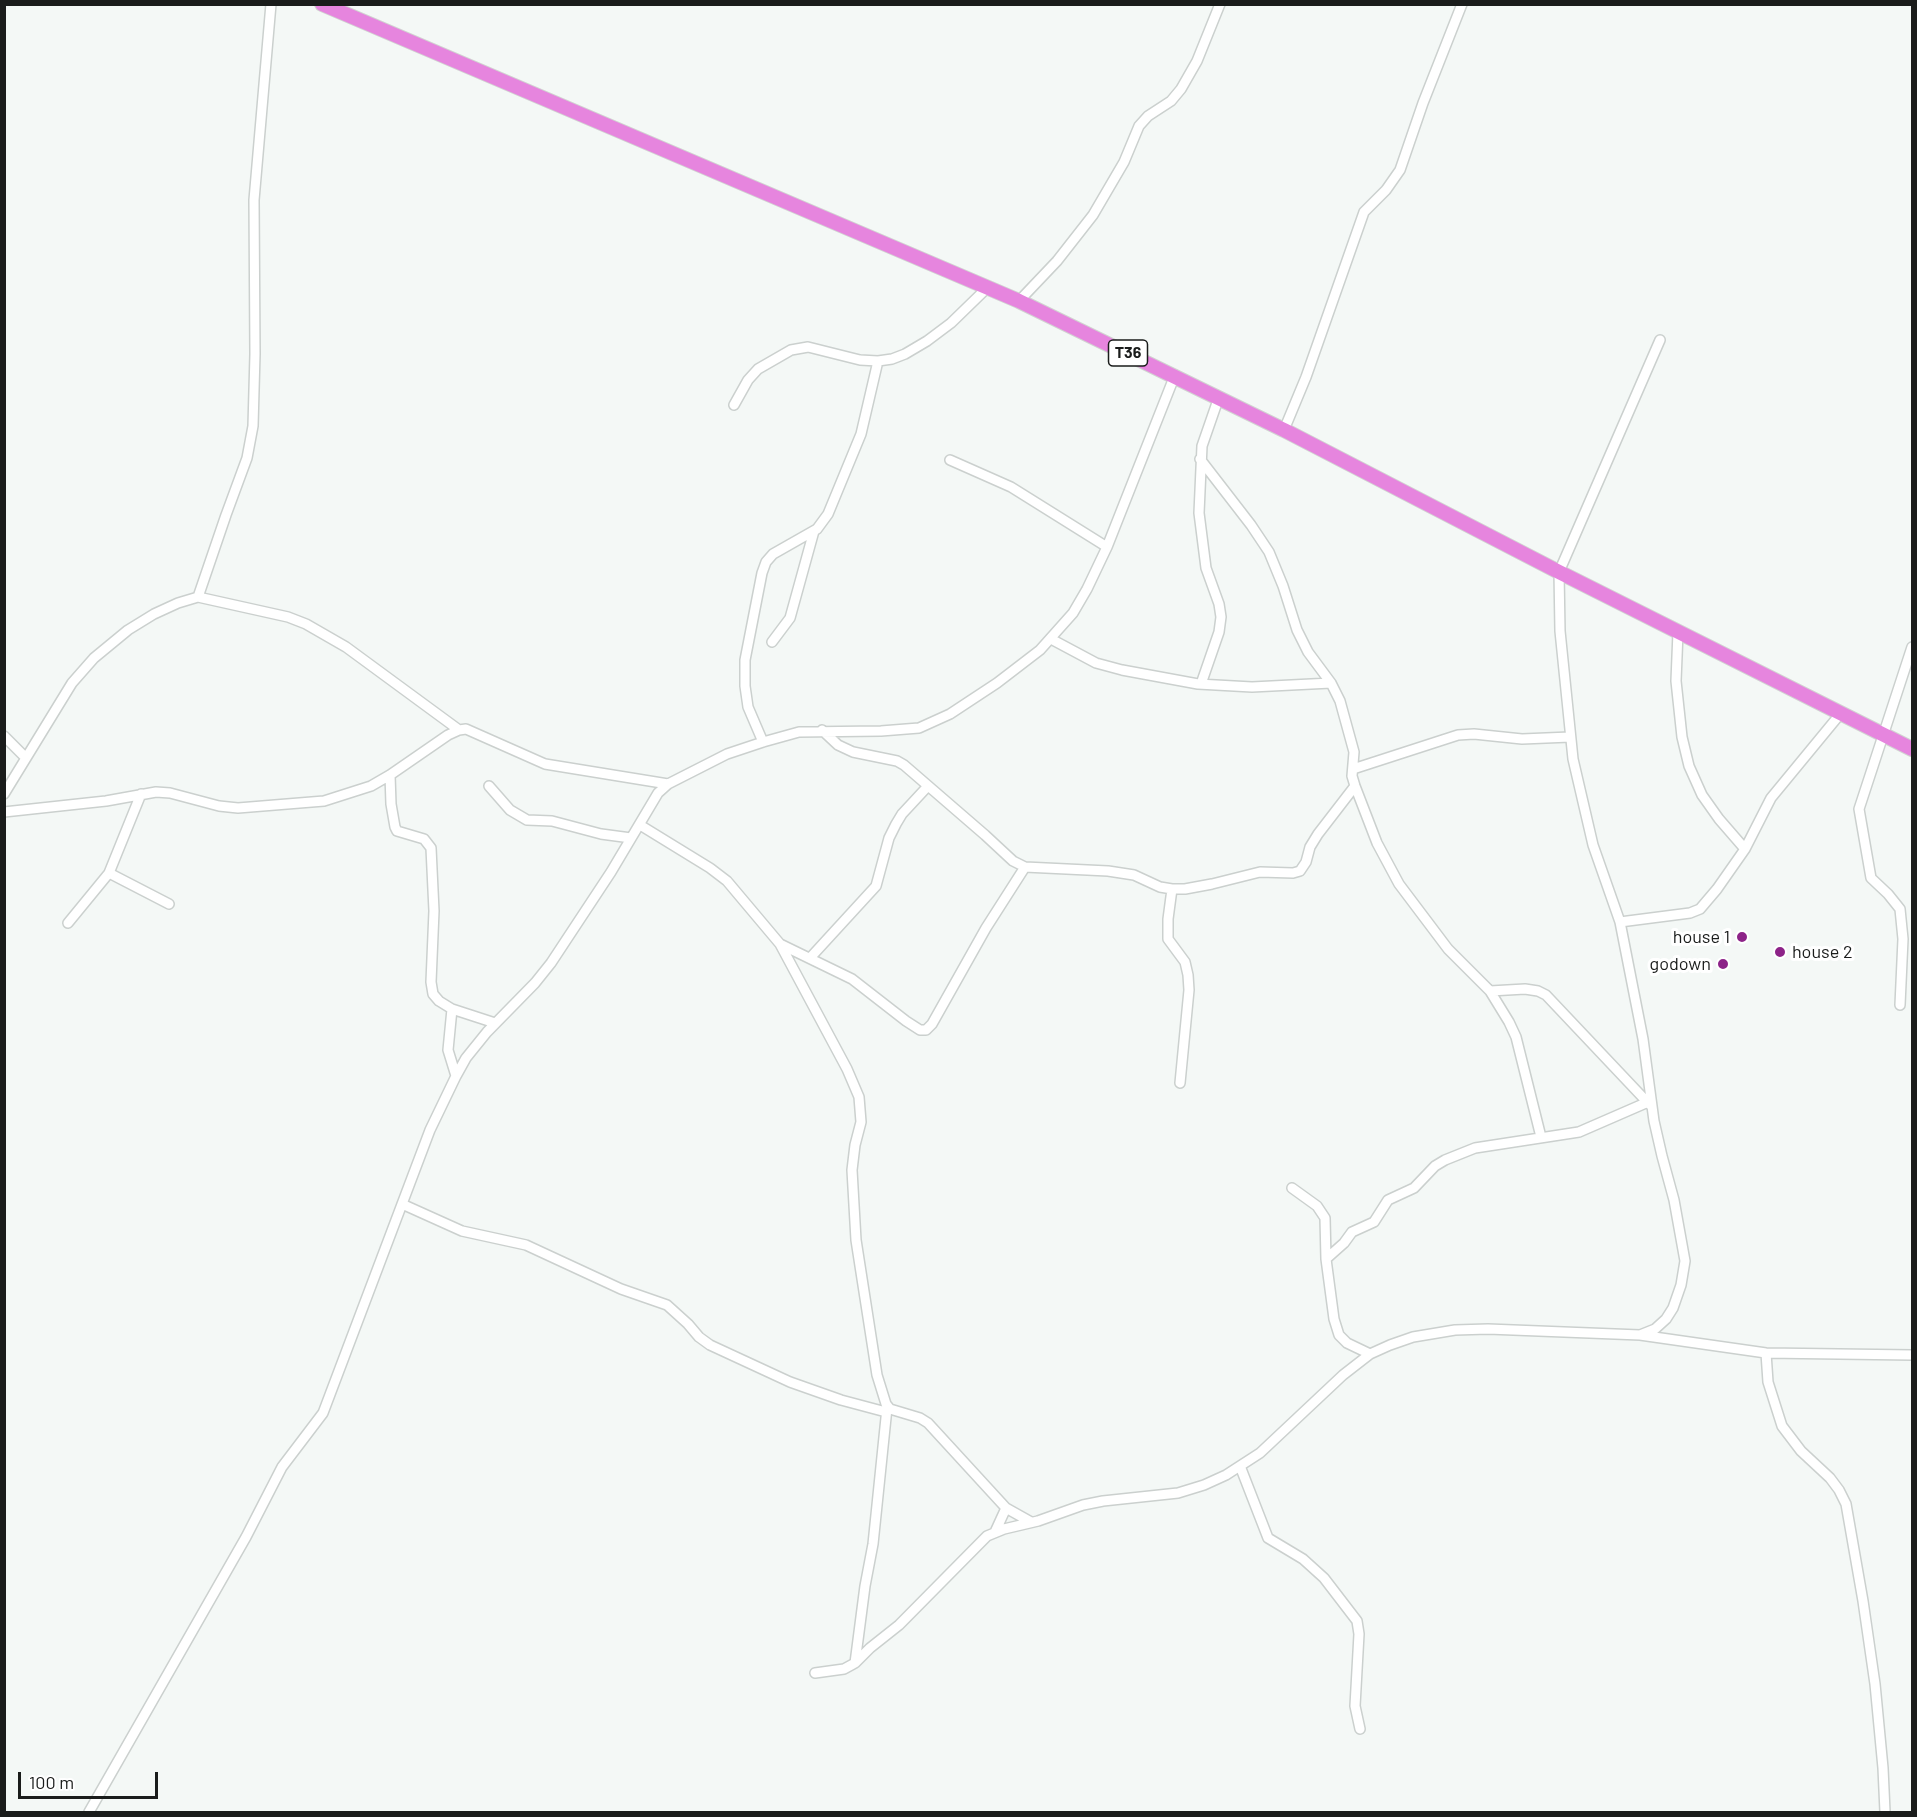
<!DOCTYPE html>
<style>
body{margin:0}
#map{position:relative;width:1917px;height:1817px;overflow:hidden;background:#f4f8f6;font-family:Barlow,sans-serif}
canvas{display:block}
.frame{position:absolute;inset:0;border:6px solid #1a1c1b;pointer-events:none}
.scale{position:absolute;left:18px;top:1772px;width:140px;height:27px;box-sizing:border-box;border:3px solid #1a1c1b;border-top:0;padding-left:8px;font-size:18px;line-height:21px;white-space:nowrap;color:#1a1c1b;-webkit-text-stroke:4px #fff;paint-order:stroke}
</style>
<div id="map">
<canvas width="1917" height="1817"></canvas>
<div class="frame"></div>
<div class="scale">100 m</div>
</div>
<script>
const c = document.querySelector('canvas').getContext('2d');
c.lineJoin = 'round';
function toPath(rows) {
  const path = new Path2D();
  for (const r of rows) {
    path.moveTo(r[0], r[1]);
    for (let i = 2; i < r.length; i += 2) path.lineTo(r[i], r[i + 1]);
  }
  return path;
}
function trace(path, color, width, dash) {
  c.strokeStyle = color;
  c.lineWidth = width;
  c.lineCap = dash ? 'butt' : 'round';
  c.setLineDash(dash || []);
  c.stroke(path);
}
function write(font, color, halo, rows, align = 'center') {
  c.font = font + ' Barlow,sans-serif';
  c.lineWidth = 6;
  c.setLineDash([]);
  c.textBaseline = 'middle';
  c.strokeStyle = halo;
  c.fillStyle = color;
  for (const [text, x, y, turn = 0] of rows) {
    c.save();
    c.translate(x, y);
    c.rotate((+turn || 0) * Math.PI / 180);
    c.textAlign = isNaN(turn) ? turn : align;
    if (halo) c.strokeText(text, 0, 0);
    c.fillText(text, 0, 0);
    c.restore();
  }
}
const minor = toPath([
 [1019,301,1057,261,1093,215,1124,162,1139,126,1148,116,1171,101,1181,89,1197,61,1220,4],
 [734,405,748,380,758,369,791,350,808,347,860,360,878,361,892,359,905,354,927,341,951,323,987,288],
 [1284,430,1306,377,1364,212,1386,190,1400,170,1423,103,1462,4],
 [1200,459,1251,525,1269,552,1283,586,1297,630,1308,652,1331,683,1340,701,1354,752,1352,776,1355,786,1377,843,1399,884,1448,949,1490,991,1509,1022,1516,1037,1541,1137],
 [950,460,1011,487,1107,547],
 [198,597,226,515,247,458,253,426,255,354,254,200,271,4],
 [1678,632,1676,681,1682,737,1689,766,1702,795,1719,819,1745,849],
 [1051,639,1096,663,1122,670,1198,684,1252,687,1331,683],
 [772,642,790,618,814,531],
 [1201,684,1219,632,1221,617,1219,604,1206,568,1199,513,1202,446,1219,397],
 [822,730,838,745,853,752,897,761,904,765,985,835,1013,861,1025,867,1108,871,1134,875,1160,887,1172,889,1185,889,1212,884,1260,872,1293,873,1300,871,1306,862,1310,847,1318,834,1355,786],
 [4,736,26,758],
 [763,742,748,707,745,686,745,660,762,573,766,562,773,554,817,529,828,514,861,434,878,361],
 [1353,769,1458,735,1474,734,1522,739,1570,737],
 [390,775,391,804,395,827,397,831,424,839,431,848,434,911,431,982,433,994,439,1001,452,1009,495,1023],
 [489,786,510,810,527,820,552,821,601,834,631,838],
 [4,794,72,683,94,658,128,630,154,614,178,603,198,597,288,617,306,624,346,647,459,730],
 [4,812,106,801,156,792,170,793,219,806,238,808,324,801,371,786,390,775,448,735,459,730,466,729,545,764,668,784],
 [640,825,710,868,727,881,780,944,847,1069,859,1097,861,1122,855,1145,852,1170,856,1240,877,1375,886,1404,890,1409,920,1418,928,1423,1006,1508,1031,1522],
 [109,873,169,904],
 [1172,889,1168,919,1168,939,1185,962,1188,975,1189,990,1180,1083],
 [1620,922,1690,913,1700,909,1717,889,1745,849,1771,798,1841,713],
 [68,923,109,873,141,794],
 [780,944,852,979,906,1021,920,1030,926,1030,932,1024,986,928,1025,867],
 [810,958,876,886,889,838,896,824,902,814,928,786],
 [1490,991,1525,989,1538,991,1546,995,1650,1105],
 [1900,1005,1903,939,1900,909,1888,894,1871,878,1859,809,1912,647],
 [452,1009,448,1050,456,1076],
 [1292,1188,1317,1206,1325,1218,1326,1259,1334,1319,1339,1335,1347,1343,1370,1354],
 [402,1204,462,1231,526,1245,621,1289,667,1305,688,1324,699,1337,710,1345,790,1382,841,1400,886,1412],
 [1326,1259,1344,1243,1352,1232,1374,1222,1388,1200,1414,1188,1435,1166,1445,1160,1475,1148,1579,1132,1648,1102],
 [1640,1335,1766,1353,1912,1355],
 [1766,1353,1768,1382,1782,1426,1801,1451,1830,1478,1839,1490,1846,1504,1863,1601,1875,1684,1883,1768,1885,1812],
 [1240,1466,1268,1538,1303,1559,1324,1578,1357,1621,1359,1634,1355,1706,1360,1729],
 [995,1532,1006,1508],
 [855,1663,870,1648,899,1625,987,1536,1004,1529,1038,1521,1083,1505,1103,1501,1178,1493,1204,1485,1226,1475,1260,1453,1343,1375,1370,1354,1390,1345,1413,1337,1455,1330,1488,1329,1640,1335,1655,1329,1666,1319,1673,1308,1681,1285,1685,1261,1674,1200,1662,1156,1654,1121,1643,1039,1620,922,1593,845,1573,759,1560,631,1559,572,1660,340],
 [815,1673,844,1669,855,1663,865,1586,873,1544,887,1408],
 [89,1812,246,1537,282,1467,323,1413,430,1130,456,1076,466,1058,487,1032,535,983,551,963,611,872,658,793,668,784,727,754,763,742,799,732,881,731,919,728,950,714,997,683,1040,650,1073,613,1087,589,1107,547,1175,375]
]);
const highway = toPath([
 [322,4,1019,301,1284,430,1559,572,1912,749]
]);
trace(minor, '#cbd0ce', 12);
trace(highway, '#d1d2d1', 16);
trace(minor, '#fff', 9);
trace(highway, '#e685de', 14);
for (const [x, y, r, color] of [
 [1742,937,6,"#8d2388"],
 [1780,952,6,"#8d2388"],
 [1723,964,6,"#8d2388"]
]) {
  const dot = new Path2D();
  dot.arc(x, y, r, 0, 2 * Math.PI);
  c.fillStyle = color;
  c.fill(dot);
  trace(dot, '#fff', 2);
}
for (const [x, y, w] of [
 [1128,353,39]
]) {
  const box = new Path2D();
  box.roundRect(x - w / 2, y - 13, w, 26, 4.5);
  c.fillStyle = '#fff';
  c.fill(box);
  trace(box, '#1a1c1b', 1.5);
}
write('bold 16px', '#1a1c1b', null, [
 ["T36",1128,353]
]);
write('18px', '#1a1c1b', '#fff', [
 ["house 1",1730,937],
 ["house 2",1792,952,"left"],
 ["godown",1711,964]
], 'right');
</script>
